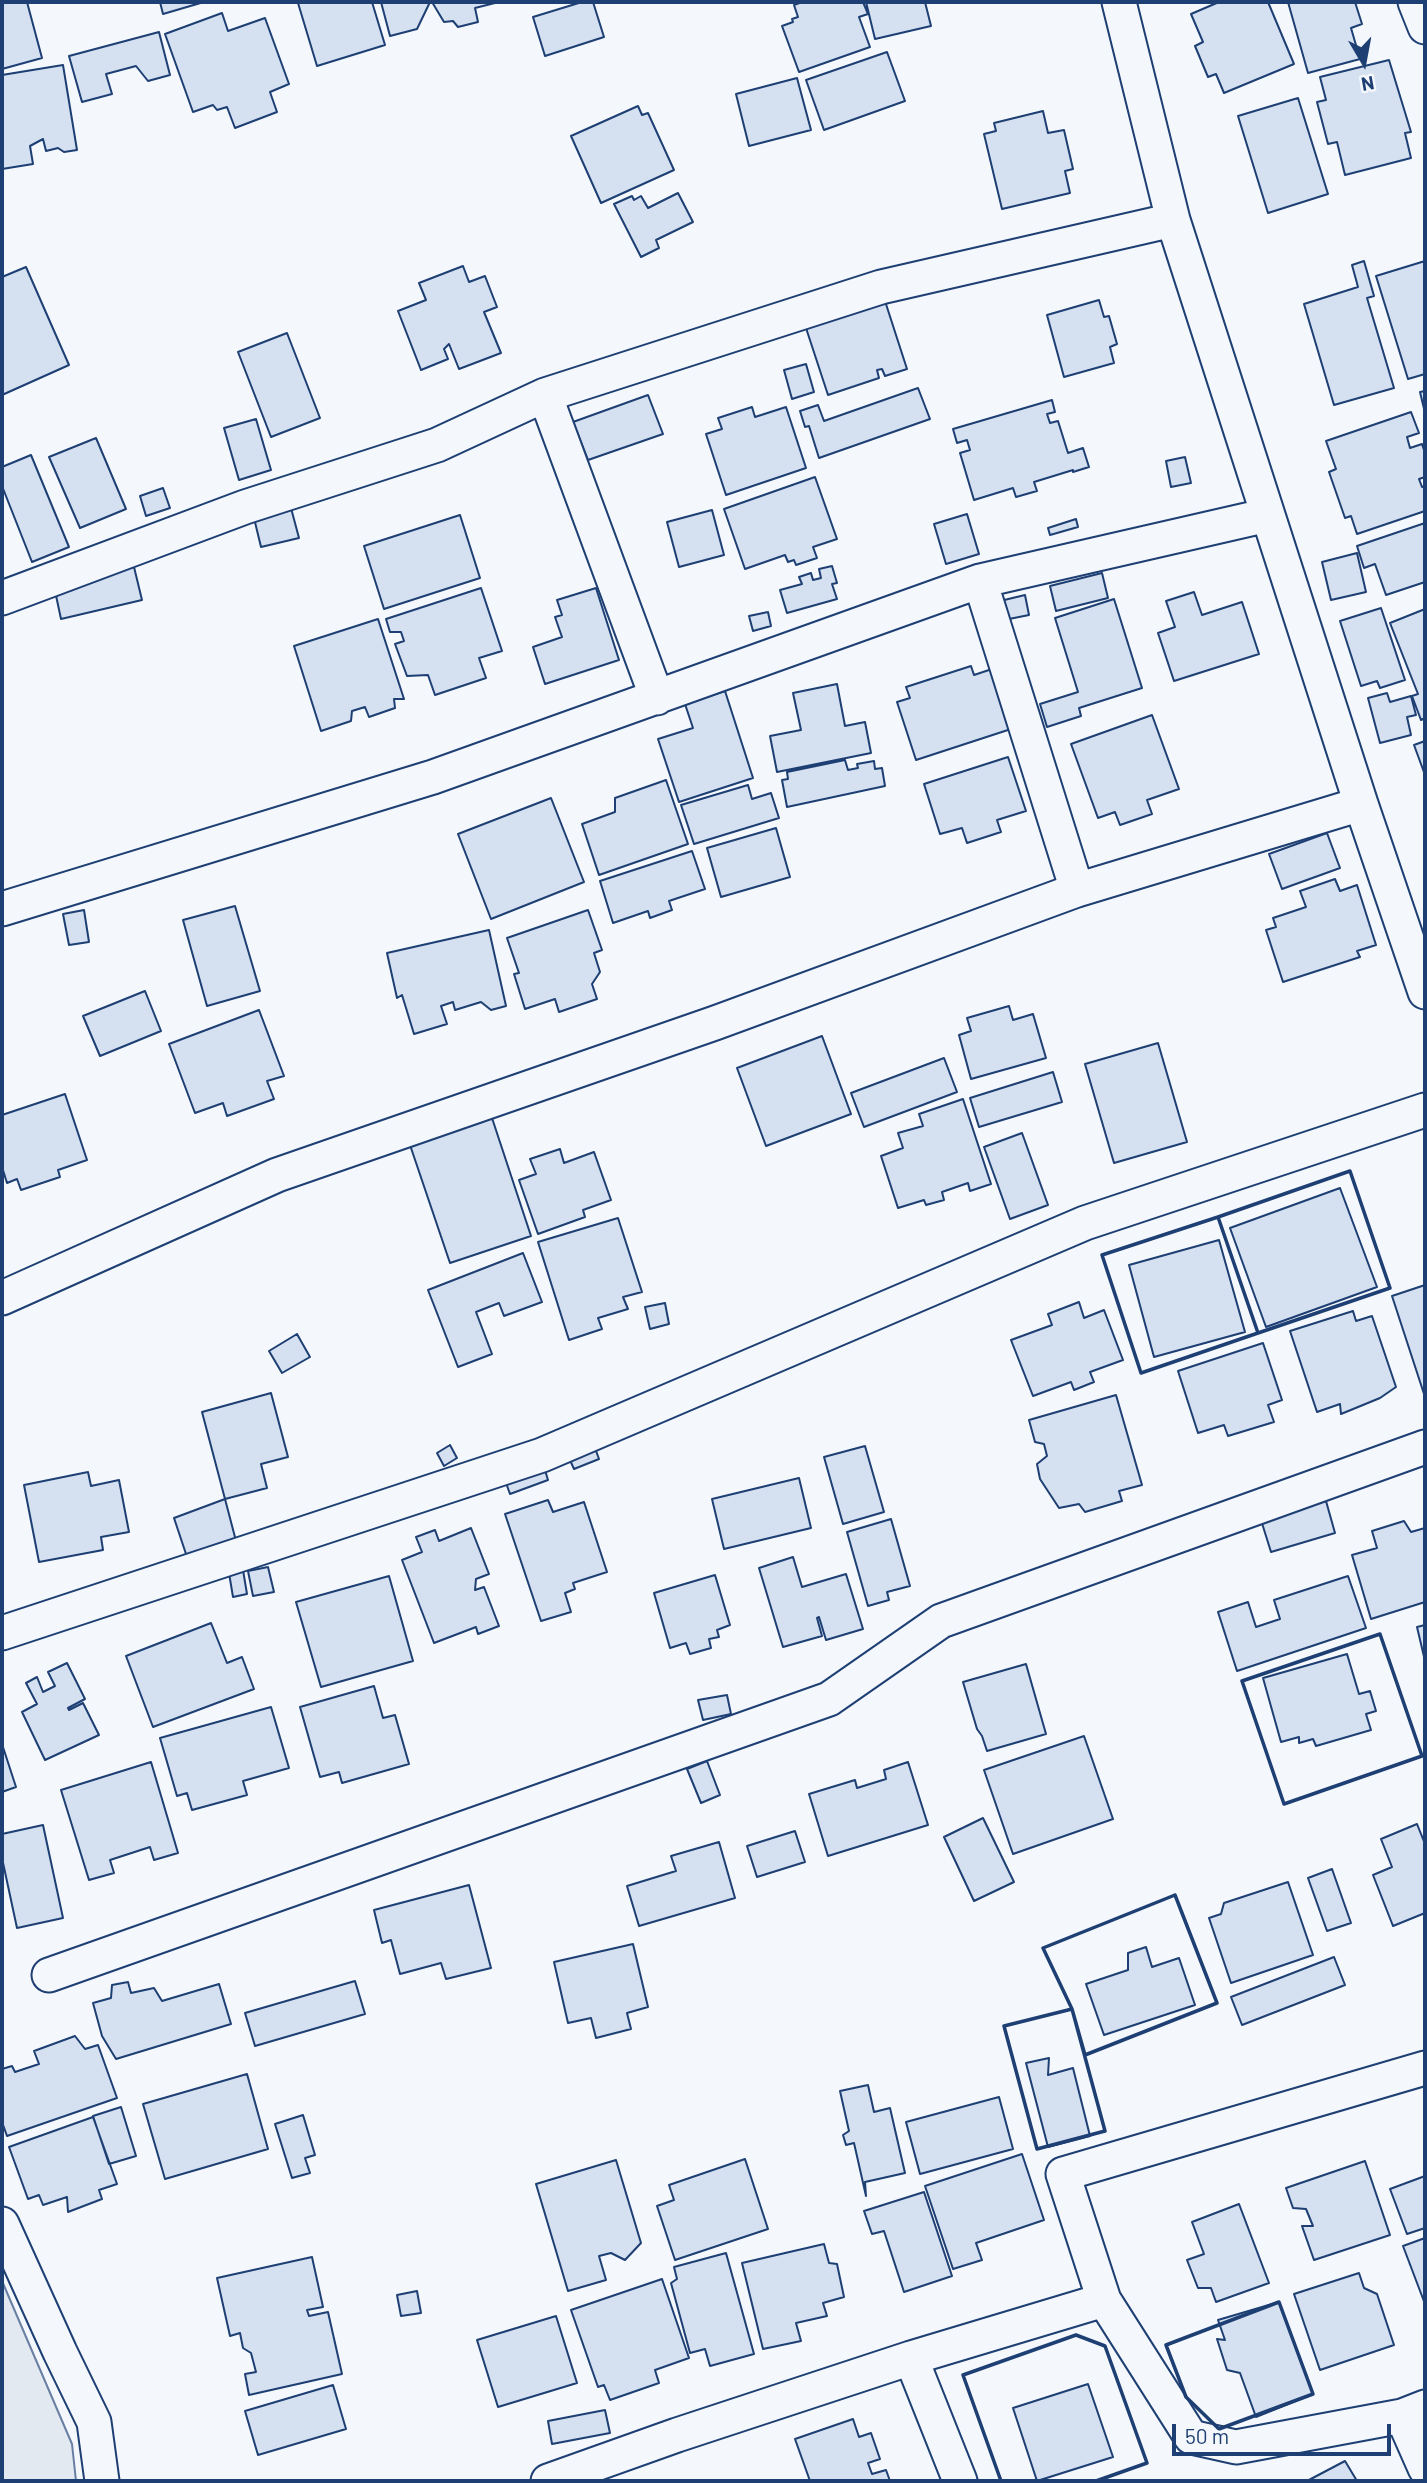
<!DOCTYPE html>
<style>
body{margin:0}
#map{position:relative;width:1427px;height:2483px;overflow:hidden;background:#f4f7fb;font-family:Barlow,sans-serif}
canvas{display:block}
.frame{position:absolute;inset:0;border:4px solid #1d3f73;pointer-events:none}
.north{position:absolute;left:1329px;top:28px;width:70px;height:70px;-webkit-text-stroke:5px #f4f7fb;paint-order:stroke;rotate:170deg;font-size:19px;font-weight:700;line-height:28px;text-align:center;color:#1d3f73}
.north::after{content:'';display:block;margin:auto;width:24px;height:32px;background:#1d3f73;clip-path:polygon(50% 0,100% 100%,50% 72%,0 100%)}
.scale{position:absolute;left:1172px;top:2424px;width:219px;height:32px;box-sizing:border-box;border:4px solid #1d3f73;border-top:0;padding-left:9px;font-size:21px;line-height:24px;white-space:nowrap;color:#1d3f73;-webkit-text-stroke:5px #f4f7fb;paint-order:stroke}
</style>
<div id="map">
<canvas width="1427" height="2483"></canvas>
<div class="frame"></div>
<div class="north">N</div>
<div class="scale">50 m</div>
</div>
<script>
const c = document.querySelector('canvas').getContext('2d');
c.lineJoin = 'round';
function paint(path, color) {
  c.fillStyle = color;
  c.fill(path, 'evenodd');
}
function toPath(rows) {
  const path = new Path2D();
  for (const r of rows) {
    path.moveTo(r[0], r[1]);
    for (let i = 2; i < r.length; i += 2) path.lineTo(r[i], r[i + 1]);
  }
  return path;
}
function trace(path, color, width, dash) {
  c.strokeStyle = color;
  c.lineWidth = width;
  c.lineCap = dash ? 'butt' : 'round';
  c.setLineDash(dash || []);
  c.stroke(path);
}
const green = toPath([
 [2,2281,72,2444,76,2481,2,2481,2,2281]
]);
paint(green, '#e3e9f0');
trace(green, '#687fa3', 2);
const building = toPath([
 [2,2,27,2,42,58,2,69,2,2],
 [160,2,204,2,163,14,160,2],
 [304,2,372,2,385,45,317,66,298,3,304,2],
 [381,2,430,2,417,29,390,36,381,2],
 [432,2,499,2,475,8,478,22,458,27,453,21,444,22,432,2],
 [582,2,593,2,604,37,545,56,533,17,582,2],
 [802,2,863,2,868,14,859,17,870,47,799,72,782,26,793,22,792,19,798,17,794,5,802,2],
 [866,2,925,2,931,26,875,39,866,2],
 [1219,2,1268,2,1294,64,1224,93,1216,74,1208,77,1195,46,1203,42,1191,14,1219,2],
 [1288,2,1355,2,1362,24,1351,28,1360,59,1308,73,1288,2],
 [222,13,228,31,265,18,289,84,270,92,277,112,235,128,227,107,217,110,213,105,193,112,165,34,222,13],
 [159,32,170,75,148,81,136,66,106,74,112,94,82,102,69,56,159,32],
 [887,52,905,101,824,130,806,80,887,52],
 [1389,60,1411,132,1405,133,1411,158,1345,175,1337,142,1328,144,1317,102,1326,100,1320,77,1389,60],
 [63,65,77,150,64,152,58,148,46,151,43,139,30,146,33,164,2,169,2,75,63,65],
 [797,78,811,130,749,146,736,94,797,78],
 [1298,98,1328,194,1268,213,1238,116,1298,98],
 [638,106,642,115,648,113,674,170,601,203,571,136,638,106],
 [1043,111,1048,133,1064,130,1073,169,1065,171,1070,193,1002,209,984,134,996,131,994,123,1043,111],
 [678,193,693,222,656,240,659,248,641,257,614,204,632,196,634,200,641,196,648,208,678,193],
 [1364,261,1374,296,1367,298,1394,388,1334,405,1304,304,1358,287,1352,265,1364,261],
 [1425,261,1425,374,1408,379,1376,276,1425,261],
 [463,266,469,282,485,276,497,307,484,312,501,353,459,369,449,344,444,349,448,359,421,370,398,311,426,300,419,283,463,266],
 [26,267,69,365,2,395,2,277,26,267],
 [1099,300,1104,317,1109,316,1117,344,1110,347,1114,363,1064,377,1047,315,1099,300],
 [885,301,907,369,885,376,882,369,877,370,879,378,828,395,806,328,885,301],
 [287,333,320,418,271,437,238,352,287,333],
 [806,364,814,392,792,399,784,370,806,364],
 [918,388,930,419,819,458,809,426,805,427,800,411,818,405,824,421,918,388],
 [1425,391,1425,413,1420,392,1425,391],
 [648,395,663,434,588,460,573,422,648,395],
 [1052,400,1055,412,1047,414,1050,423,1058,421,1068,453,1083,448,1089,467,1073,472,1073,470,1034,482,1037,491,1016,497,1013,488,974,500,960,453,970,450,967,440,957,443,953,429,1052,400],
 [752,407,755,417,786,407,806,468,726,495,706,434,722,429,718,418,752,407],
 [1411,412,1419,433,1407,437,1410,448,1422,444,1425,453,1425,477,1419,479,1422,487,1425,486,1425,511,1357,534,1351,516,1345,518,1329,472,1336,469,1326,441,1411,412],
 [256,419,271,470,239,480,224,428,256,419],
 [96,438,126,509,80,528,49,457,96,438],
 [31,455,69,547,32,562,2,486,2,467,31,455],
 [1185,457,1191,483,1171,487,1166,461,1185,457],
 [815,477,837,539,813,547,817,558,796,565,794,560,788,562,785,555,745,569,724,509,815,477],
 [163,488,170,508,146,516,140,496,163,488],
 [291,508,299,538,261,547,254,518,291,508],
 [712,510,724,555,679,567,667,522,712,510],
 [967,514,979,554,946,564,934,524,967,514],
 [460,515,480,578,384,609,364,546,460,515],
 [1076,519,1078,527,1050,535,1048,528,1076,519],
 [1425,523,1425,582,1386,595,1375,564,1364,568,1357,546,1425,523],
 [1357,553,1366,592,1331,600,1322,562,1357,553],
 [832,566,837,583,832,584,837,599,787,613,780,590,802,584,799,577,811,573,813,580,821,578,819,569,832,566],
 [134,567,142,600,61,619,54,586,134,567],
 [1102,573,1108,598,1056,611,1050,586,1102,573],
 [481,588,502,651,479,658,486,678,435,695,428,675,407,676,395,644,404,641,401,632,390,632,386,619,481,588],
 [596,588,619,660,545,684,533,647,562,637,555,617,562,615,557,600,596,588],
 [1194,592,1202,615,1242,602,1259,654,1174,681,1158,633,1175,627,1166,601,1194,592],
 [1025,595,1029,615,1004,620,1000,601,1025,595],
 [1114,599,1142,688,1079,708,1081,716,1047,727,1040,704,1078,692,1055,618,1114,599],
 [1381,608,1405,680,1380,688,1377,681,1361,686,1340,621,1381,608],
 [1425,609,1425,718,1421,720,1412,696,1418,694,1390,623,1425,609],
 [768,612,771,626,753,631,749,616,768,612],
 [378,619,404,699,394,699,395,708,369,717,365,707,352,711,351,721,321,731,294,646,378,619],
 [971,666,974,675,992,669,1011,729,916,760,897,702,910,698,906,687,971,666],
 [837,684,845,726,865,722,871,753,777,772,770,736,801,730,793,693,837,684],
 [725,691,753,778,679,802,658,739,693,728,685,704,725,691],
 [1387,693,1390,702,1411,696,1416,715,1407,717,1411,735,1380,743,1368,698,1387,693],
 [1152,715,1179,789,1147,800,1152,814,1120,825,1115,812,1098,818,1071,744,1152,715],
 [1425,741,1425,775,1414,745,1425,741],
 [1008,757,1026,811,997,820,1001,832,967,843,962,828,940,834,924,784,1008,757],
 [845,760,848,770,858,768,857,764,874,761,875,769,882,768,885,786,787,807,782,780,788,779,787,772,845,760],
 [666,780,688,844,599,875,582,824,615,812,615,798,666,780],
 [748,785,752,799,771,793,779,818,694,844,681,805,748,785],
 [551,798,584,882,491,919,458,834,551,798],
 [776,828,790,877,721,897,707,848,776,828],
 [1327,833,1340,868,1282,889,1269,854,1327,833],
 [692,851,705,889,669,901,672,910,650,918,648,911,613,923,600,881,692,851],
 [1335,879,1340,891,1357,885,1376,945,1357,951,1360,957,1283,982,1266,930,1276,927,1273,918,1306,907,1300,891,1335,879],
 [235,906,260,991,207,1006,183,920,235,906],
 [84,910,89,942,69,945,63,914,84,910],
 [588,910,602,950,594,953,600,972,592,984,597,999,559,1012,555,999,525,1009,514,974,519,973,507,938,588,910],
 [489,930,506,1006,491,1010,481,1002,455,1010,453,1002,441,1006,447,1024,414,1034,402,995,397,998,387,953,489,930],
 [145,991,161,1031,100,1056,83,1016,145,991],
 [1009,1006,1013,1020,1033,1014,1046,1058,971,1079,959,1035,971,1031,967,1018,1009,1006],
 [259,1010,284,1076,267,1081,274,1099,227,1116,223,1103,195,1113,169,1044,259,1010],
 [822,1036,851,1114,766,1146,737,1068,822,1036],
 [1158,1043,1187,1142,1114,1163,1085,1064,1158,1043],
 [944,1058,957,1092,864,1127,851,1093,944,1058],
 [1053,1072,1062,1102,979,1127,970,1098,1053,1072],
 [65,1094,87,1160,58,1170,60,1177,21,1190,17,1179,7,1183,2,1167,2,1115,65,1094],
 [963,1099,991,1184,970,1191,968,1183,942,1192,944,1200,926,1205,924,1200,898,1208,881,1156,903,1148,898,1133,923,1126,919,1114,963,1099],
 [492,1118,531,1236,450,1263,410,1145,492,1118],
 [1022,1133,1048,1205,1010,1219,984,1147,1022,1133],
 [560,1149,564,1163,594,1152,611,1200,583,1210,585,1217,538,1234,519,1180,536,1174,530,1159,560,1149],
 [1340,1188,1377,1287,1266,1327,1230,1228,1340,1188],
 [618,1218,642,1292,623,1297,628,1309,598,1318,602,1329,569,1340,538,1242,618,1218],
 [1219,1240,1245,1332,1154,1357,1129,1265,1219,1240],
 [523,1253,542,1302,504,1316,499,1303,476,1312,492,1354,458,1367,428,1290,523,1253],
 [1425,1285,1425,1397,1392,1296,1425,1285],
 [1079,1302,1084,1318,1104,1310,1123,1360,1090,1372,1094,1382,1074,1390,1071,1382,1033,1396,1011,1340,1052,1325,1048,1314,1079,1302],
 [665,1303,669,1324,650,1329,645,1307,665,1303],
 [1353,1311,1356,1321,1372,1316,1396,1387,1380,1398,1341,1414,1340,1404,1317,1412,1290,1331,1353,1311],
 [297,1334,310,1357,282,1373,269,1351,297,1334],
 [1263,1343,1282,1400,1268,1405,1274,1422,1228,1436,1224,1425,1198,1433,1178,1371,1263,1343],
 [271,1393,288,1457,261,1464,267,1488,225,1499,202,1412,271,1393],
 [1116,1395,1142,1485,1119,1491,1122,1501,1085,1512,1079,1504,1059,1508,1040,1479,1037,1464,1047,1456,1044,1444,1035,1442,1029,1420,1116,1395],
 [450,1445,457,1458,444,1466,437,1453,450,1445],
 [865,1446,884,1512,843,1524,824,1457,865,1446],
 [595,1448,599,1459,574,1469,569,1458,595,1448],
 [544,1467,548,1480,510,1494,505,1480,544,1467],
 [88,1472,91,1486,119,1480,129,1532,101,1537,103,1550,39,1562,24,1485,88,1472],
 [799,1478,811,1528,724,1549,712,1499,799,1478],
 [225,1499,236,1541,187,1557,174,1518,225,1499],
 [548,1500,553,1512,584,1502,607,1572,573,1583,575,1589,565,1593,571,1612,541,1621,505,1514,548,1500],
 [1326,1501,1335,1533,1271,1552,1261,1520,1326,1501],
 [891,1519,910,1586,887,1592,889,1600,868,1606,847,1532,891,1519],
 [1404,1521,1411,1532,1425,1528,1425,1602,1371,1619,1352,1555,1377,1548,1372,1531,1404,1521],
 [471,1528,489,1574,476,1579,475,1590,484,1587,499,1626,478,1634,476,1627,434,1643,402,1560,422,1552,416,1537,435,1530,439,1541,471,1528],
 [793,1557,802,1587,846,1574,863,1629,826,1640,819,1617,817,1618,822,1636,783,1647,759,1568,793,1557],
 [268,1567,274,1592,253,1596,248,1571,268,1567],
 [243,1570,247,1594,233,1597,229,1573,243,1570],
 [715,1575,730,1625,717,1630,719,1637,709,1639,711,1648,690,1654,686,1643,670,1648,654,1593,715,1575],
 [389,1576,413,1661,321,1687,296,1602,389,1576],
 [1348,1576,1366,1628,1237,1671,1218,1612,1248,1602,1256,1627,1280,1619,1274,1600,1348,1576],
 [211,1623,227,1663,242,1657,254,1689,153,1727,126,1656,211,1623],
 [1425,1625,1425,1661,1417,1627,1425,1625],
 [1347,1654,1359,1694,1370,1691,1376,1711,1366,1714,1371,1730,1316,1746,1313,1739,1299,1743,1299,1737,1281,1742,1263,1678,1347,1654],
 [67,1663,85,1699,68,1708,69,1710,83,1703,99,1735,45,1760,22,1712,37,1704,26,1683,37,1677,43,1692,55,1686,48,1672,67,1663],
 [1026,1664,1046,1734,987,1751,982,1736,977,1729,963,1682,1026,1664],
 [374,1686,383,1718,395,1715,409,1764,342,1783,339,1772,320,1777,300,1707,374,1686],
 [727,1695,731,1714,703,1720,698,1700,727,1695],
 [271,1707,289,1768,243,1781,247,1795,192,1810,187,1793,177,1796,160,1738,271,1707],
 [1084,1736,1113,1819,1013,1854,984,1770,1084,1736],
 [2,1744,16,1787,2,1792,2,1744],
 [707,1761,720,1795,701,1803,687,1769,707,1761],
 [151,1762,178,1853,154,1860,150,1847,110,1860,114,1873,89,1880,61,1790,151,1762],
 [908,1762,928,1825,828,1856,809,1794,855,1780,857,1788,886,1779,884,1770,908,1762],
 [983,1818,1014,1882,974,1901,944,1837,983,1818],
 [1417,1824,1425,1844,1425,1913,1393,1926,1373,1875,1392,1867,1381,1839,1417,1824],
 [43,1825,63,1918,17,1928,2,1858,2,1834,43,1825],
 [795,1831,805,1862,757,1877,747,1846,795,1831],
 [719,1842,735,1898,639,1926,627,1886,676,1871,671,1856,719,1842],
 [1332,1869,1351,1923,1327,1931,1308,1878,1332,1869],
 [1288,1882,1313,1955,1231,1983,1209,1918,1221,1914,1224,1903,1288,1882],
 [469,1885,491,1968,446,1979,441,1963,400,1974,391,1940,382,1943,374,1910,469,1885],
 [633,1944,648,2007,627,2013,631,2029,596,2038,591,2018,568,2023,554,1962,633,1944],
 [1146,1947,1152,1967,1179,1958,1195,2005,1104,2035,1086,1984,1128,1970,1128,1953,1146,1947],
 [1334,1957,1345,1985,1242,2025,1231,1997,1334,1957],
 [355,1981,365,2014,255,2046,245,2013,355,1981],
 [128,1982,131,1993,154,1988,162,2001,219,1984,231,2024,116,2059,102,2036,93,2003,111,1998,112,1985,128,1982],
 [75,2036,85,2049,98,2045,117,2098,7,2136,2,2122,2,2069,12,2066,15,2072,39,2064,34,2051,75,2036],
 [1049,2058,1048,2075,1073,2068,1090,2136,1048,2147,1026,2063,1049,2058],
 [247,2074,268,2149,165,2179,143,2104,247,2074],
 [868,2085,874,2112,890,2108,905,2173,865,2182,866,2196,854,2143,846,2145,843,2135,849,2131,840,2091,868,2085],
 [999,2097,1013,2149,920,2174,906,2122,999,2097],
 [121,2107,136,2156,109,2164,93,2116,121,2107],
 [303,2115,315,2155,305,2158,310,2173,292,2178,275,2124,303,2115],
 [93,2117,117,2184,99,2190,102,2199,68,2212,67,2197,43,2205,39,2195,28,2199,9,2147,93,2117],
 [1022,2154,1044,2220,976,2243,982,2260,953,2269,925,2186,1022,2154],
 [745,2159,768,2229,675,2260,657,2206,674,2200,669,2185,745,2159],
 [616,2160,641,2243,625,2260,611,2253,599,2256,606,2280,568,2291,536,2184,616,2160],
 [1365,2161,1390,2235,1314,2260,1302,2226,1313,2226,1306,2209,1293,2208,1286,2188,1365,2161],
 [1425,2176,1425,2228,1407,2234,1390,2189,1425,2176],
 [924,2192,952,2276,904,2292,884,2231,872,2234,864,2211,924,2192],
 [1239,2204,1269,2283,1216,2302,1211,2288,1198,2288,1187,2260,1204,2254,1192,2222,1239,2204],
 [1425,2238,1425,2304,1403,2246,1425,2238],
 [824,2244,829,2263,837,2264,844,2297,823,2303,827,2316,796,2323,801,2341,763,2349,742,2263,824,2244],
 [726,2253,754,2354,710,2366,705,2349,690,2353,671,2283,677,2279,674,2267,726,2253],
 [312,2257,323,2307,307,2310,309,2316,328,2312,342,2374,249,2395,245,2374,256,2372,251,2353,243,2348,240,2333,230,2336,217,2278,312,2257],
 [1359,2273,1364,2288,1377,2294,1394,2345,1320,2370,1294,2294,1359,2273],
 [662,2279,689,2358,655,2370,659,2383,610,2400,604,2385,598,2387,571,2310,662,2279],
 [417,2291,421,2313,401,2316,397,2295,417,2291],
 [1279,2302,1313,2394,1256,2417,1240,2373,1227,2370,1217,2339,1225,2340,1218,2320,1279,2302],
 [556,2316,577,2383,498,2407,477,2340,556,2316],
 [1088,2384,1113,2457,1037,2481,1013,2408,1088,2384],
 [333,2385,346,2429,258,2455,245,2411,333,2385],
 [605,2410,610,2433,552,2444,548,2421,605,2410],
 [853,2419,859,2437,871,2433,880,2459,868,2463,872,2474,886,2470,890,2481,810,2481,795,2439,853,2419],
 [1345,2461,1357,2481,1307,2481,1345,2461]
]);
paint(building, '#d5e0f0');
trace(building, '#1d3f73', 2);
const minor = toPath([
 [1119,2,1173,220,1361,804,1425,992],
 [1415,2,1425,27],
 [545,395,657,698],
 [980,581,1077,890],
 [2,598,245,507,437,445,545,395,881,287,1173,220],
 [2,909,433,777,980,581,1268,515],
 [2,1298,277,1175,715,1023,1077,890,1361,804],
 [2,1633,542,1455,1085,1223,1425,1110],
 [49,1975,829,1699,941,1621,1425,1447],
 [1425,2068,1063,2174,1104,2300,1191,2437,1236,2447,1402,2416,1425,2407],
 [2,2224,60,2352,94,2422,102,2481],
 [911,2358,960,2481],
 [1402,2416,1425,2468],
 [548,2481,677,2435,911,2358,1104,2300]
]);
trace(minor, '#1d3f73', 37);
trace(minor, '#f4f7fb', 33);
trace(toPath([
 [1350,1171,1390,1288,1258,1333,1218,1217,1350,1171],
 [1218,1217,1258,1333,1141,1373,1102,1255,1218,1217],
 [1380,1634,1422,1756,1284,1804,1242,1681,1380,1634],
 [1175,1895,1217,2003,1085,2055,1072,2009,1043,1948,1175,1895],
 [1072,2009,1105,2131,1037,2149,1004,2026,1072,2009],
 [1279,2302,1313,2394,1219,2429,1186,2397,1166,2345,1279,2302],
 [1001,2481,963,2375,1076,2335,1105,2346,1147,2463,1096,2481]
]), '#1d3f73', 3.5);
</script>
